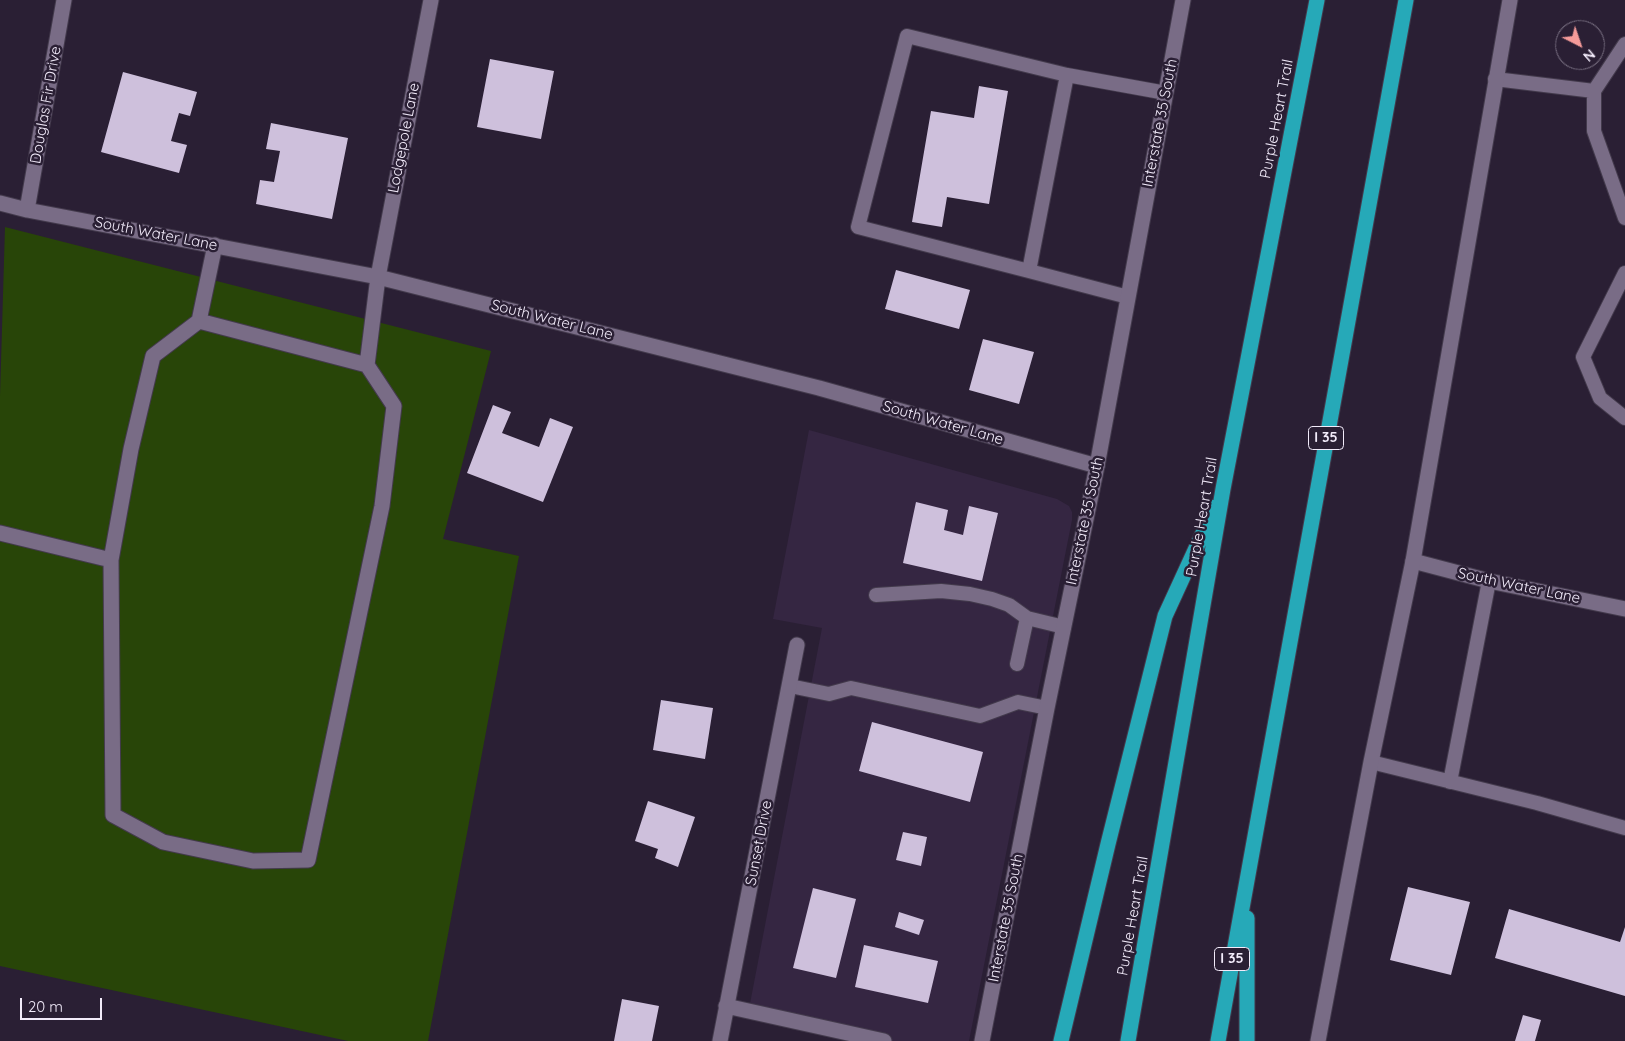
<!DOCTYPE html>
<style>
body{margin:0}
#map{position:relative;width:1625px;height:1041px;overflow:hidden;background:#2a1f34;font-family:Quicksand,sans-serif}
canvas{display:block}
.north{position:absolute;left:1555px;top:20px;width:50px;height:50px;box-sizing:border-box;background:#2a1f34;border:1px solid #7a7183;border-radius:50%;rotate:139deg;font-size:14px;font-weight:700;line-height:20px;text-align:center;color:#f2ebfa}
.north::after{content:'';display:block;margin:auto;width:18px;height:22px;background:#f59b9a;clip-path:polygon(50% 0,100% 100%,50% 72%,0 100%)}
.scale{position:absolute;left:20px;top:998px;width:82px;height:22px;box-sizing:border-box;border:2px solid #f2ebfa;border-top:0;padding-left:6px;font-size:15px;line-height:18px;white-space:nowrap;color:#f2ebfa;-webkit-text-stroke:4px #2a1f34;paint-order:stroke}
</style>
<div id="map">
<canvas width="1625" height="1041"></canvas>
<div class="north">N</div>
<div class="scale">20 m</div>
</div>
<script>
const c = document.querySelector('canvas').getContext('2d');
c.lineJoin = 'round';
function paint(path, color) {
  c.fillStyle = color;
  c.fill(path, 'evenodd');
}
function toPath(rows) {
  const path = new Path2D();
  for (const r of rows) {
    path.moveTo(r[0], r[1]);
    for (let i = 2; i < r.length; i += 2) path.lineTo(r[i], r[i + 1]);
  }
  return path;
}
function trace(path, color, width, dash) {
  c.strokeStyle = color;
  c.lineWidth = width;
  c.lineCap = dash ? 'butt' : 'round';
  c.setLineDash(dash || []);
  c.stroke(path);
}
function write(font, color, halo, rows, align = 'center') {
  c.font = font + ' Quicksand,sans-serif';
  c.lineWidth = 5;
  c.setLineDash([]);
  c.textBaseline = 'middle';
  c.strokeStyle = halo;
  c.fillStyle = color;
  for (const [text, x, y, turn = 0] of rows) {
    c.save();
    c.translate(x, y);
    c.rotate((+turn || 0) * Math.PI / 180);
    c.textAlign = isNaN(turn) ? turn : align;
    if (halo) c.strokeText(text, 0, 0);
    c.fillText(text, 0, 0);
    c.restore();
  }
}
paint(toPath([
 [809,430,1057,499,1069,506,1072,512,1072,520,969,1041,882,1041,748,1014,822,628,773,619]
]), '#352642');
paint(toPath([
 [5,227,491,351,443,539,519,556,428,1041,348,1041,0,966,0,396]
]), '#284508');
paint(toPath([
 [490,59,554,71,541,139,477,127],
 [123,72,197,92,190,116,179,113,171,141,187,145,179,173,101,152],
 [979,86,1008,91,989,204,947,197,942,227,912,222,931,111,974,118],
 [271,123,348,138,332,219,256,204,260,180,274,182,280,151,266,149],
 [896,270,970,290,959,329,885,309],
 [983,339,1034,352,1019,404,969,390],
 [493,405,511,412,502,433,539,447,550,418,573,427,543,502,467,473],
 [916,502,948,510,944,530,963,535,969,506,998,513,982,581,903,563],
 [661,700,713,708,705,759,653,750],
 [872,722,983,752,970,802,859,771],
 [648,801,695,817,678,867,655,858,658,849,635,841],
 [903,832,927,837,921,866,896,860],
 [1408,887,1470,902,1451,975,1390,960],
 [813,888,856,899,836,978,793,968],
 [1509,909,1620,942,1625,927,1625,996,1495,958],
 [899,912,924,920,919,935,895,927],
 [864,945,938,961,928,1003,855,987],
 [622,999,659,1006,652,1041,614,1041],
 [1523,1015,1541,1020,1535,1041,1515,1041]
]), '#cec0dc');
const lane = toPath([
 [1495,79,1594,91,1594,131,1625,218],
 [1594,91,1625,44],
 [1029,271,858,227,907,36,1067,75],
 [1625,273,1583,357,1600,398,1625,418],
 [1128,297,1029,271,1067,75,1166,93],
 [876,595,941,591,970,594,992,599,1009,605,1027,618,1064,627],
 [1017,664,1027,618],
 [790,686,829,694,851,688,980,716,1018,702,1047,708],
 [1371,762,1537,803,1625,828],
 [1450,782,1489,581]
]);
const street = toPath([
 [0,203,27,210,378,277,819,388,1097,466],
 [27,210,64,0],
 [215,245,199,321,153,356,131,449,111,560,113,815,163,842,253,861,308,860,382,506,394,406,367,365,378,277,431,0],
 [199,321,367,365],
 [0,533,111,560],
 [1413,561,1489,581,1625,609],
 [726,1006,884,1041],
 [720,1041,797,645]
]);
const secondary = toPath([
 [982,1041,1047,708,1097,466,1183,0],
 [1318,1041,1371,762,1413,561,1510,0]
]);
const highway = toPath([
 [1061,1041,1108,844,1165,616,1215,507],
 [1128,1041,1223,489,1317,0],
 [1218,1041,1406,0],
 [1247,1041,1247,918]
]);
trace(lane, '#433a4c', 16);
trace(street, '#433a4c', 17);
trace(secondary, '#433a4c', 17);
trace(highway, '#433a4c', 17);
trace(lane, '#796c86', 14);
trace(street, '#796c86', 15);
trace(secondary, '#796c86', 15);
trace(highway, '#26a9b8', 15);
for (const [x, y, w] of [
 [1326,438,35],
 [1232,959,35]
]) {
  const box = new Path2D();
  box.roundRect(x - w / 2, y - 11.5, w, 23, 4);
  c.fillStyle = '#2a1f34';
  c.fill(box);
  trace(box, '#f2ebfa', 1);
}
write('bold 14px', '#f2ebfa', null, [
 ["I 35",1326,438],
 ["I 35",1232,959]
]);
write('15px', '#f2ebfa', '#2a1f34', [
 ["Douglas Fir Drive",46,105,-80],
 ["Purple Heart Trail",1277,119,-79],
 ["Interstate 35 South",1160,123,-79],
 ["Lodgepole Lane",404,138,-79],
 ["South Water Lane",156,234,11],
 ["South Water Lane",552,320,14],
 ["South Water Lane",943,423,16],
 ["Purple Heart Trail",1202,517,-80],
 ["Interstate 35 South",1085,521,-78],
 ["South Water Lane",1519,586,12],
 ["Sunset Drive",759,843,-79],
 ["Purple Heart Trail",1133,916,-80],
 ["Interstate 35 South",1006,918,-79]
]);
</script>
